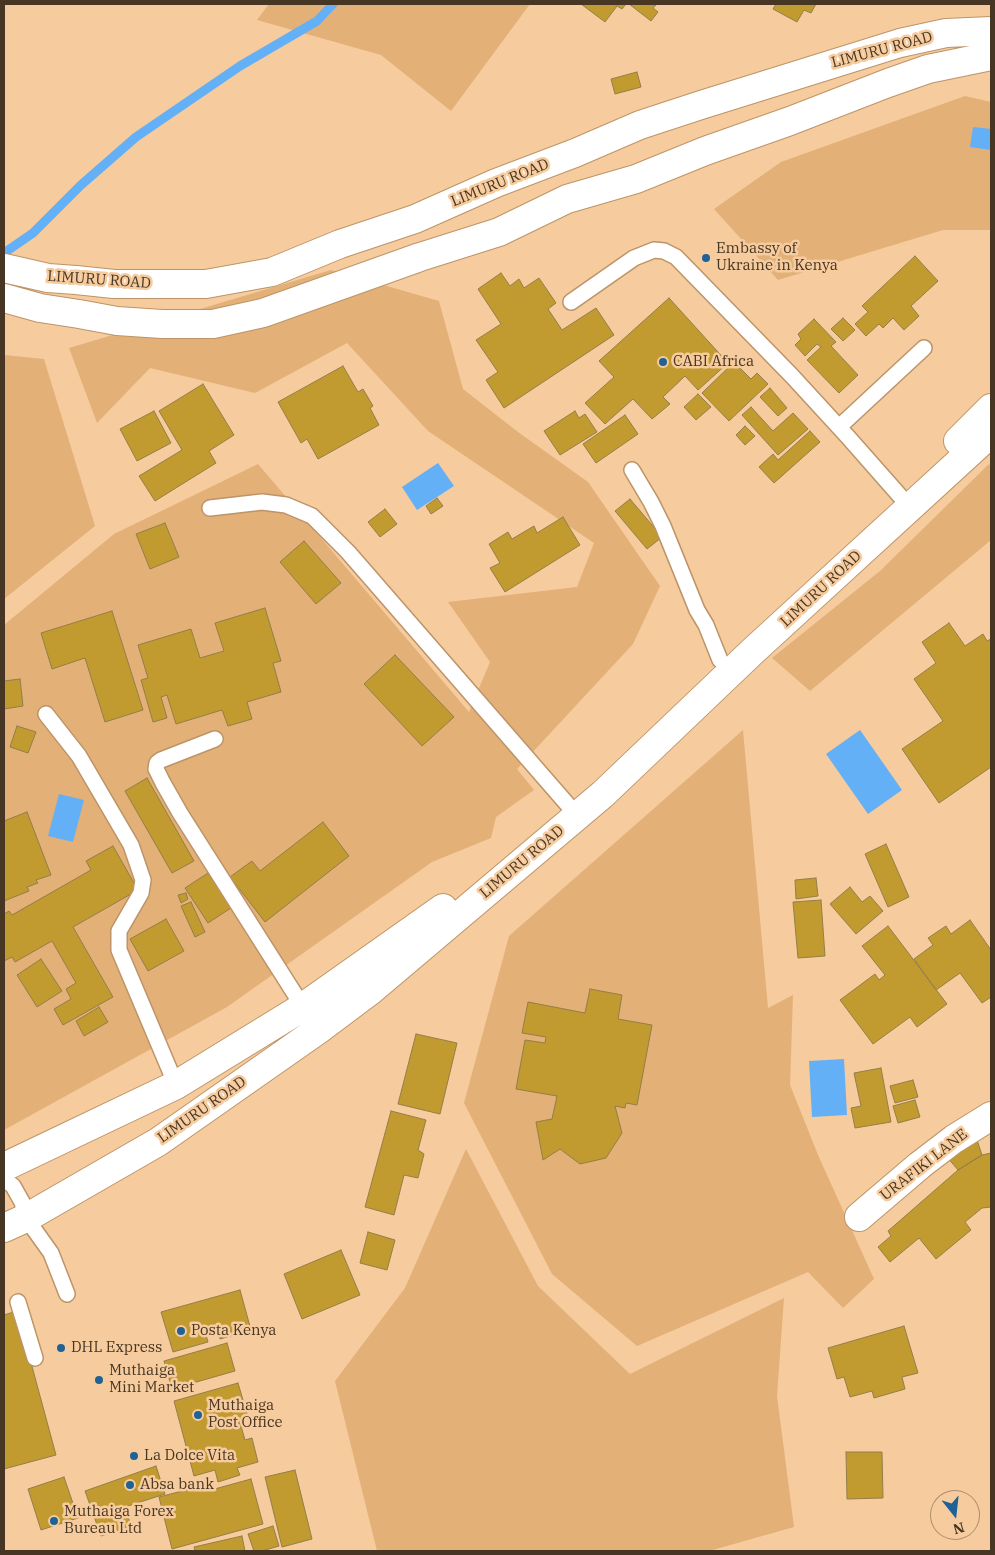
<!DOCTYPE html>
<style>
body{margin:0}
#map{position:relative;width:995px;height:1555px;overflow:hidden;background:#f6cb9d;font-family:"IBM Plex Serif",serif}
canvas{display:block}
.frame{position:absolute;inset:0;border:5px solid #473623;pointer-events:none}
.north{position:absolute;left:930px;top:1490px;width:50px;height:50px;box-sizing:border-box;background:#f6cb9d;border:1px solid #b08f6c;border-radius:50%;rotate:164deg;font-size:14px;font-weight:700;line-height:20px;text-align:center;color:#473623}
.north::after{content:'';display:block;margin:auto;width:18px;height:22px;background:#206196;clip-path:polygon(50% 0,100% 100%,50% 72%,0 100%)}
</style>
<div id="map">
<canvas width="995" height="1555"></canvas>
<div class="frame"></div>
<div class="north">N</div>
</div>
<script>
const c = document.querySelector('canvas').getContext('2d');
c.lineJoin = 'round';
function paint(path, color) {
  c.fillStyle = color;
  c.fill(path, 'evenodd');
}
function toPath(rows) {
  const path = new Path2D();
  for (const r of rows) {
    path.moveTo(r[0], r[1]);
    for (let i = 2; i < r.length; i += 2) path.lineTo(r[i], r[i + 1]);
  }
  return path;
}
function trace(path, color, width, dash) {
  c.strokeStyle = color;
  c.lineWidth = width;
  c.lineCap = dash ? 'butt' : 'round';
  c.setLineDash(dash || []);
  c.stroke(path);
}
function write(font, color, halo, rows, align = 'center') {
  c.font = font + ' "IBM Plex Serif",serif';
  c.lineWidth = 5;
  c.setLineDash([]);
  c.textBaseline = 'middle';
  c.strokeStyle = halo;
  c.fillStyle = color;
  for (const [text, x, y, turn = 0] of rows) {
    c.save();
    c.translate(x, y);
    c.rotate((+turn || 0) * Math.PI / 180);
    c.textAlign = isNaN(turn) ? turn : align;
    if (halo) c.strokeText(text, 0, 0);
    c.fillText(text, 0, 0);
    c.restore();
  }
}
paint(toPath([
 [269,4,530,4,451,111,381,55,257,20],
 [965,96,991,102,991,230,943,230,778,280,714,209,781,162],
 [331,270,439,301,463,389,518,432,588,482,660,586,633,644,517,769,534,790,496,817,491,838,432,862,227,1007,4,1130,4,625,114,534,258,464,469,712,490,662,448,602,577,587,594,543,428,431,347,343,255,393,150,368,97,423,69,348],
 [4,355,44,359,95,526,4,599],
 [989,464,991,467,991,540,810,691,772,658,880,571],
 [743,730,768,1008,793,995,790,1085,818,1155,874,1279,843,1308,808,1272,637,1346,552,1274,464,1103,509,936],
 [466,1149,538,1286,630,1374,784,1298,777,1396,794,1527,709,1551,377,1551,335,1381,405,1288]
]), '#e3b078');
paint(toPath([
 [973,127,991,129,991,150,970,147],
 [438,463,454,486,417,510,402,487],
 [860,730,902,790,868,814,826,754],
 [59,794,84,800,73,842,48,836],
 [844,1059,847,1115,812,1117,809,1061]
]), '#63b0f6');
trace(toPath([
 [4,253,33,233,81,185,136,137,240,66,317,21,333,4]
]), '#63b0f6', 9);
const building = toPath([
 [581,4,626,4,622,9,617,6,605,22,581,4],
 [629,4,657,4,653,8,658,12,651,21,629,4],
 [776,4,816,4,811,13,804,10,797,22,773,9,776,4],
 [637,72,641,87,615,94,611,79,637,72],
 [915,256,938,281,911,306,919,316,904,330,893,318,883,328,879,324,866,336,855,324,868,312,862,306,915,256],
 [501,273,510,286,519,279,524,288,539,278,556,303,548,309,562,330,596,308,614,335,504,408,486,380,498,372,476,340,501,324,478,289,501,273],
 [669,298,728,363,698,390,685,376,663,397,670,404,652,419,633,399,605,424,585,403,614,377,599,361,669,298],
 [843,318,855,330,843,341,831,329,843,318],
 [814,319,836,342,831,346,858,375,839,393,807,360,821,347,817,344,805,356,795,345,801,339,798,334,814,319],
 [734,362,751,379,757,373,768,384,729,421,702,393,734,362],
 [343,366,358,392,363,389,373,406,370,408,379,425,318,459,307,439,301,443,278,402,343,366],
 [203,384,234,435,209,451,216,463,155,501,139,476,182,450,159,411,203,384],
 [770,388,787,408,778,416,760,397,770,388],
 [698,394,711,407,696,420,684,407,698,394],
 [751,407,773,431,793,413,808,429,778,455,742,415,751,407],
 [154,411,171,443,137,461,120,429,154,411],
 [575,411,579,418,585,414,597,432,560,455,544,431,575,411],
 [625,415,638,434,596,463,583,444,625,415],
 [745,426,755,436,745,445,736,435,745,426],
 [810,431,820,442,774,483,759,467,773,454,778,460,810,431],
 [437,498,443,506,431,514,426,506,437,498],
 [630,499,662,537,647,549,615,511,630,499],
 [385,509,397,524,380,537,368,522,385,509],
 [563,517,580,545,505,592,490,568,500,563,489,544,508,532,512,539,534,526,537,533,563,517],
 [165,523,179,557,150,569,136,534,165,523],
 [304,541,341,583,316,604,280,562,304,541],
 [265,608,281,661,273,663,281,692,247,702,252,719,228,726,222,710,176,724,167,695,161,697,167,718,153,722,141,680,148,678,138,645,191,629,200,658,224,651,215,623,265,608],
 [112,611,143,710,105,722,85,658,52,669,41,633,112,611],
 [949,623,965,646,983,634,987,641,991,639,991,767,939,803,902,749,943,721,914,679,936,663,922,642,949,623],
 [395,655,454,717,422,746,364,684,395,655],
 [20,679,23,706,4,709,4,681,20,679],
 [17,726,36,732,28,753,10,747,17,726],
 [147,778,194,861,172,873,125,791,147,778],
 [27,812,51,875,36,880,38,883,27,887,29,891,4,901,4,821,27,812],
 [323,822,349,856,265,922,230,877,252,861,260,871,323,822],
 [886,844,909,897,888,907,865,854,886,844],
 [113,846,138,890,73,927,113,997,63,1025,54,1009,71,999,66,989,76,983,52,941,15,962,12,957,4,961,4,914,9,911,12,915,91,870,86,861,113,846],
 [208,873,231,908,208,923,185,888,208,873],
 [816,878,818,896,796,899,795,880,816,878],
 [850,887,862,902,870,896,883,911,856,934,830,904,850,887],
 [186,893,188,899,181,903,178,895,186,893],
 [821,900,825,956,798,958,793,902,821,900],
 [191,902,205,932,195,937,181,906,191,902],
 [166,919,184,951,148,971,130,939,166,919],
 [970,920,991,950,991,997,982,1003,960,973,936,990,914,959,933,945,928,938,946,926,951,934,970,920],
 [888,926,947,1004,917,1027,910,1017,873,1044,840,1000,875,974,879,980,885,975,862,946,888,926],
 [41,959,62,991,37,1007,17,975,41,959],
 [590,989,622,995,618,1019,652,1025,637,1105,626,1103,625,1108,615,1106,622,1133,606,1158,580,1164,560,1149,543,1160,536,1122,552,1119,557,1096,516,1089,525,1040,545,1043,546,1037,522,1033,528,1002,585,1013,590,989],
 [99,1007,108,1022,84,1036,76,1021,99,1007],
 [416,1034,457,1043,440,1114,398,1104,416,1034],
 [881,1068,891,1122,855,1128,851,1108,861,1106,854,1073,881,1068],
 [913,1080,918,1097,895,1103,890,1086,913,1080],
 [915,1100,920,1117,898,1123,893,1106,915,1100],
 [391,1111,426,1120,418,1150,424,1154,418,1178,404,1175,394,1215,365,1207,391,1111],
 [974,1131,982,1155,958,1170,937,1145,974,1131],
 [991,1153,991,1207,982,1208,965,1222,971,1230,936,1259,919,1238,890,1262,878,1247,891,1236,888,1231,958,1170,982,1155,991,1153],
 [368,1232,395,1240,387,1270,360,1263,368,1232],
 [341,1250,360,1295,302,1319,284,1274,341,1250],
 [240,1290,251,1330,220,1339,218,1332,206,1335,208,1342,173,1352,161,1312,240,1290],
 [17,1311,56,1455,4,1469,4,1315,17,1311],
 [904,1326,918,1373,902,1377,905,1389,874,1398,872,1391,850,1397,844,1377,837,1379,828,1348,904,1326],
 [227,1343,235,1371,172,1389,164,1361,227,1343],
 [238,1383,248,1417,239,1419,245,1440,252,1438,258,1462,237,1468,240,1475,218,1482,215,1470,194,1476,174,1401,238,1383],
 [846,1452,882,1452,883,1498,847,1499,846,1452],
 [156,1466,165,1494,125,1507,131,1526,101,1536,85,1491,156,1466],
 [295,1470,312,1539,282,1547,265,1477,295,1470],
 [64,1477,78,1518,41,1530,28,1489,64,1477],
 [251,1479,263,1524,172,1549,159,1497,209,1484,211,1490,251,1479],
 [273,1526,279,1546,262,1551,254,1551,248,1534,273,1526],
 [242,1536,245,1551,195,1551,194,1547,242,1536]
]);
paint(building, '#c19a30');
trace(building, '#947e48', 1);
const service = toPath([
 [571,302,634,258,654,250,664,251,676,257,792,376,848,437,900,496],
 [839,427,924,348],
 [632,470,651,502,663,526,697,610,706,625,720,660],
 [210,508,262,502,286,505,312,516,348,552,568,805],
 [46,714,79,756,131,845,143,880,141,893,119,931,119,950,176,1085],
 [215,739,161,760,157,763,156,769,163,783,180,813,303,1007],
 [4,1179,13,1186,22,1202,26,1218,51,1253,67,1294],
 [18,1302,35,1358]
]);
const minor = toPath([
 [859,1217,920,1165,954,1139,991,1116]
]);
const secondary = toPath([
 [4,268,48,278,76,280,114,284,206,284,272,272,340,244,415,219,496,183,575,153,640,125,701,105,900,43,946,33,991,31],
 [4,298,40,308,79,314,117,321,162,324,213,324,263,313,420,257,499,232,567,199,636,179,705,151,790,121,888,83,928,69,991,56],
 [958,441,991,408],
 [4,1167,176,1085,303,1007,443,908],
 [4,1228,26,1218,158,1142,318,1030,370,991,603,794,753,651,991,433]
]);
trace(service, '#bd9467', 18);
trace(minor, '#bd9467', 30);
trace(secondary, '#bd9467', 30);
trace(service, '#fff', 15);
trace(minor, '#fff', 28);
trace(secondary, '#fff', 28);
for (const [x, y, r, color] of [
 [706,258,5,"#206196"],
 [663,362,5,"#206196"],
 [181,1331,5,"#206196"],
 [61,1348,5,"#206196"],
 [99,1380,5,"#206196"],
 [198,1415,5,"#206196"],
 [134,1456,5,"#206196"],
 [130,1485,5,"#206196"],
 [54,1521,5,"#206196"]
]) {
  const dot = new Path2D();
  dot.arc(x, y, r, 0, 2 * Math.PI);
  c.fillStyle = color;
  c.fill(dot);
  trace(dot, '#f6cb9d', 2);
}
write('15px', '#473623', '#f6cb9d', [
 ["LIMURU ROAD",882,50,-15],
 ["LIMURU ROAD",500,183,-22],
 ["LIMURU ROAD",99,280,4],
 ["LIMURU ROAD",821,589,-43],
 ["LIMURU ROAD",522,862,-40],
 ["LIMURU ROAD",202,1110,-35],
 ["URAFIKI LANE",924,1165,-38]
]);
write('15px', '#473623', '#f6cb9d', [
 ["Embassy of",716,249],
 ["Ukraine in Kenya",716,266],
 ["CABI Africa",673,362],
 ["Posta Kenya",191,1331],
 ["DHL Express",71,1348],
 ["Muthaiga",109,1371],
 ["Mini Market",109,1388],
 ["Muthaiga",208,1406],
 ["Post Office",208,1423],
 ["La Dolce Vita",144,1456],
 ["Absa bank",140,1485],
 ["Muthaiga Forex",64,1512],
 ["Bureau Ltd",64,1529]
], 'left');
</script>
